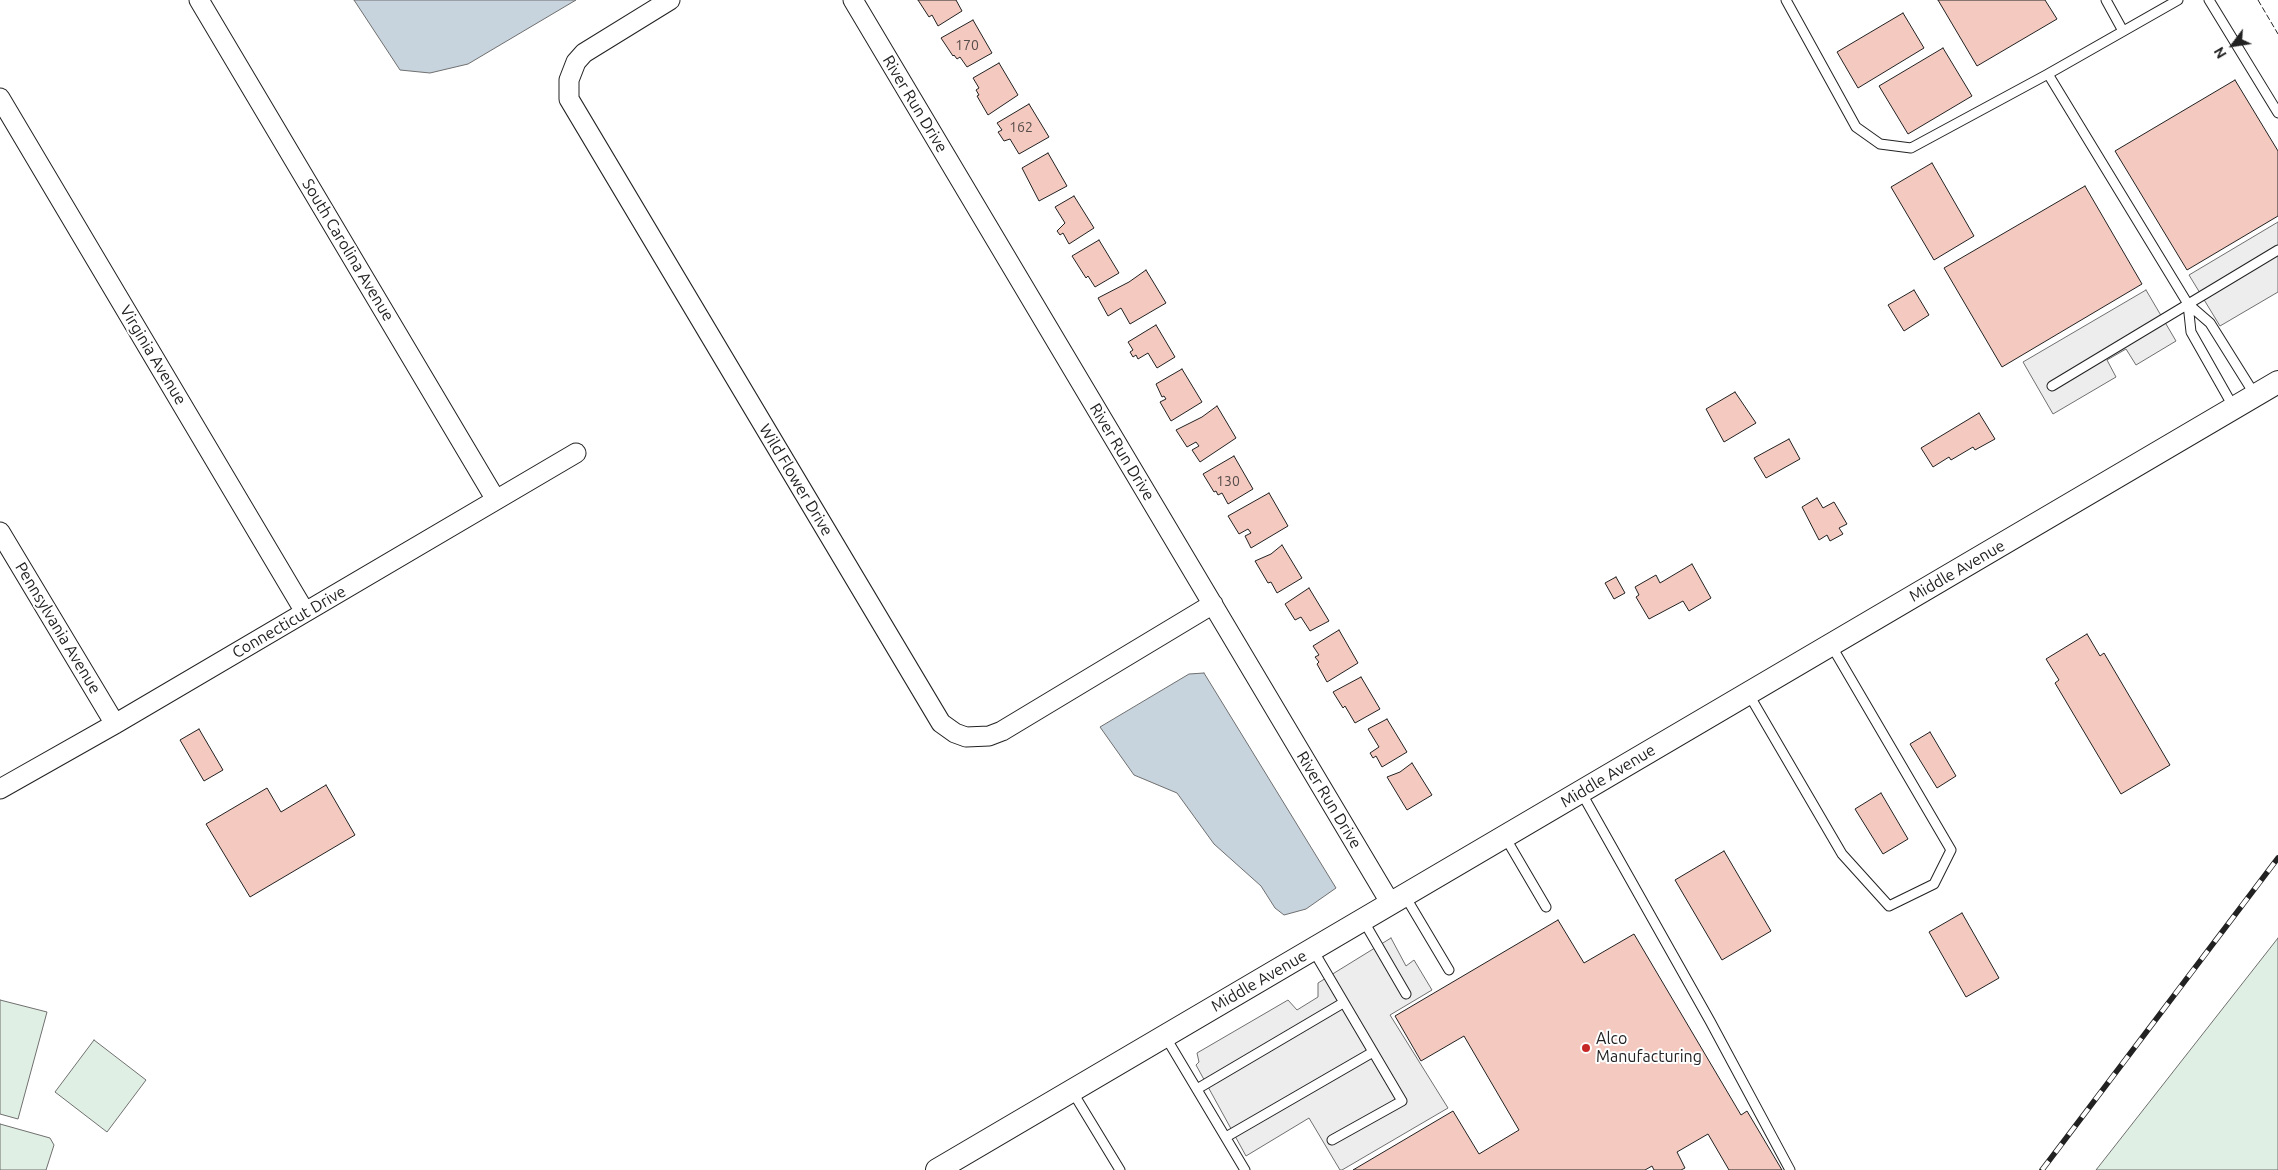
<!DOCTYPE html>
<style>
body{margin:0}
#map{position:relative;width:2278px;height:1170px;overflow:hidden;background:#fff;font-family:Ubuntu,sans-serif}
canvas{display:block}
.north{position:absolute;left:2208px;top:20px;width:50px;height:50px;-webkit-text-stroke:4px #fff;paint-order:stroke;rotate:239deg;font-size:14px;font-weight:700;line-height:20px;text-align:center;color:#222}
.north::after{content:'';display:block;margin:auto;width:18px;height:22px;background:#222;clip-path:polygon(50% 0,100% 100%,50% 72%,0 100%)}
</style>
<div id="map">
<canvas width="2278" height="1170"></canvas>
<div class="north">N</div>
</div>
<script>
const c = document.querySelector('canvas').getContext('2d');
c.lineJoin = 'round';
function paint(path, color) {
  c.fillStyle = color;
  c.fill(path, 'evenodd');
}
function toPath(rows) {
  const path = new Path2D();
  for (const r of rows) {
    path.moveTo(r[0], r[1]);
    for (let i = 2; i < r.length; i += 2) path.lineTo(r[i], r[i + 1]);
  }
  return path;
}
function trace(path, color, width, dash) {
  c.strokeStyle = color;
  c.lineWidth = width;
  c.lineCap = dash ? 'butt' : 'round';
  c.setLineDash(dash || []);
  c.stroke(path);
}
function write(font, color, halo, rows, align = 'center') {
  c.font = font + ' Ubuntu,sans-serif';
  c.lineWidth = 4;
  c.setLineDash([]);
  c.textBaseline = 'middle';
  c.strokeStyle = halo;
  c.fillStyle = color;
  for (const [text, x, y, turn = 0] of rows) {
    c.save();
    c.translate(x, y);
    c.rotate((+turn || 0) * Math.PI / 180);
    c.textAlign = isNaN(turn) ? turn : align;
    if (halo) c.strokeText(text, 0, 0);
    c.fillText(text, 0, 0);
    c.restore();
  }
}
const green = toPath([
 [2278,938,2278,1170,2096,1170,2278,938],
 [0,1000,47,1012,18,1119,0,1114,0,1000],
 [94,1040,146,1080,107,1132,55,1092,94,1040],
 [0,1124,50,1138,54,1145,46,1170,0,1170,0,1124]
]);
paint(green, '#e0efe3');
trace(green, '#6f6f6f', 1);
const parking = toPath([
 [2278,222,2278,292,2220,326,2189,275,2278,222],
 [2146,290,2176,341,2136,365,2126,349,2107,360,2116,377,2053,414,2023,362,2146,290],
 [1391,938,1406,966,1414,960,1432,990,1390,1015,1448,1108,1342,1170,1340,1170,1309,1118,1246,1156,1196,1065,1199,1062,1197,1053,1288,1000,1297,1010,1318,997,1318,983,1391,938]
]);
paint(parking, '#ededed');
trace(parking, '#6f6f6f', 1);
const water = toPath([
 [354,0,576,0,468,64,430,73,400,70,354,0],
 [1204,673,1336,888,1306,909,1284,915,1275,908,1261,886,1214,844,1177,793,1134,775,1100,727,1189,674,1204,673]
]);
paint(water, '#c7d3dd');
trace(water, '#6f6f6f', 1);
const building = toPath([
 [918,0,956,0,962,11,938,26,932,15,929,17,918,0],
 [1938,0,2045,0,2057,19,1977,66,1938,0],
 [1903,13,1924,48,1858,88,1837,52,1903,13],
 [973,20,992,53,967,67,960,57,957,59,954,55,953,56,941,38,973,20],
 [1943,48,1972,96,1908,134,1879,86,1943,48],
 [999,63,1018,95,988,115,977,96,979,95,976,90,979,88,973,78,999,63],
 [2235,80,2278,151,2278,216,2187,270,2115,151,2235,80],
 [1029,104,1049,137,1019,154,1010,139,1004,141,998,132,1002,130,997,123,1029,104],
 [1048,153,1067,186,1039,201,1022,168,1048,153],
 [1932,163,1974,236,1934,260,1891,187,1932,163],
 [2085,186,2142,284,2002,367,1944,268,2085,186],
 [1074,196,1094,228,1069,244,1063,233,1060,235,1057,231,1065,223,1055,207,1074,196],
 [1099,240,1119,273,1095,287,1088,276,1086,278,1072,256,1099,240],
 [1146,270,1166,303,1130,324,1121,308,1108,316,1098,298,1129,282,1146,270],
 [1914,290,1929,315,1904,331,1888,305,1914,290],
 [1156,325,1175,357,1157,368,1148,353,1138,359,1136,355,1133,357,1130,352,1133,350,1128,342,1156,325],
 [1182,369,1202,402,1171,421,1160,402,1166,399,1164,396,1162,397,1156,384,1182,369],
 [1735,392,1756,423,1724,442,1706,409,1735,392],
 [1217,406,1236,438,1200,462,1192,450,1199,446,1196,442,1187,447,1176,430,1202,417,1217,406],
 [1979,413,1995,439,1975,450,1973,447,1951,460,1949,457,1933,467,1921,448,1979,413],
 [1789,439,1800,459,1766,478,1754,458,1789,439],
 [1234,456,1253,489,1228,504,1222,493,1218,495,1216,491,1214,492,1203,474,1234,456],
 [1269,493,1288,526,1251,548,1245,536,1251,533,1248,529,1239,534,1228,516,1269,493],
 [1817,498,1823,508,1834,502,1847,524,1839,528,1843,534,1830,541,1827,535,1819,540,1802,507,1817,498],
 [1282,545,1302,578,1277,593,1271,582,1268,583,1255,561,1271,554,1282,545],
 [1692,564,1711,598,1689,611,1683,601,1649,619,1636,597,1639,595,1635,587,1656,575,1660,583,1692,564],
 [1616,577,1625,593,1614,599,1605,583,1616,577],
 [1309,588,1329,621,1310,631,1301,617,1295,620,1285,604,1309,588],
 [1339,630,1358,663,1327,682,1317,664,1319,662,1315,657,1319,655,1313,646,1339,630],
 [2087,634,2100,656,2104,653,2170,765,2121,794,2055,683,2059,680,2046,659,2087,634],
 [1361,677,1380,709,1355,723,1345,706,1343,708,1333,692,1361,677],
 [1387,719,1407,752,1382,767,1376,756,1373,758,1370,753,1379,747,1368,729,1387,719],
 [199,729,223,770,204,781,180,740,199,729],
 [1930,732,1956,776,1937,788,1910,744,1930,732],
 [1412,763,1432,795,1407,810,1387,777,1400,772,1412,763],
 [326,785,355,835,250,897,206,824,267,788,281,812,326,785],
 [1881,793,1908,839,1883,854,1855,809,1881,793],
 [1724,851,1771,931,1722,960,1675,880,1724,851],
 [1962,913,1999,978,1966,997,1929,932,1962,913],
 [1558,920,1584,963,1634,934,1741,1115,1747,1111,1782,1170,1729,1170,1708,1134,1677,1152,1685,1168,1681,1170,1654,1170,1652,1166,1645,1170,1353,1170,1453,1111,1479,1154,1519,1130,1464,1036,1421,1061,1395,1016,1558,920]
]);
paint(building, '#f3c9c0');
trace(building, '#222', 1);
const service = toPath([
 [1786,0,1856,127,1880,144,1911,148,2048,74],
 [2106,0,2123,31],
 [2178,0,2048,74,2188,304,2191,332,2234,408],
 [2209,0,2278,113],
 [2188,304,2210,323,2255,395],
 [2052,386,2278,250],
 [1748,693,1842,854,1889,906,1934,884,1951,850,1831,645],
 [1581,792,1710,1021,1790,1170],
 [1505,837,1546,907],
 [1405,896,1449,970],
 [1363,920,1406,994],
 [1313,950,1402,1101,1332,1140],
 [1165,1036,1245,1170],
 [1197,1089,1343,1003],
 [1072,1091,1120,1170],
 [1226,1137,1373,1052]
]);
const minor = toPath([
 [199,0,496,500],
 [670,0,584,53,576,62,569,80,569,99,941,723,955,733,966,737,989,736,1002,731,1213,604],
 [853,0,1391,904],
 [0,98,305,612],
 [0,532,115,724],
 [0,789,115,724,576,453]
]);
const tertiary = toPath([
 [937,1170,2278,382]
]);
trace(service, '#222', 11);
trace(minor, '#222', 21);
trace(tertiary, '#222', 24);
trace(service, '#fff', 9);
trace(minor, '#fff', 19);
trace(tertiary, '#fff', 22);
const rail = toPath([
 [2042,1170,2278,858]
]);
trace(rail, '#222', 5.5);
trace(rail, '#fff', 4, [11]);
trace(toPath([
 [2258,0,2278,34]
]), '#222', 1, [6, 2.5]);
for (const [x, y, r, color] of [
 [1586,1048,5,"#c62828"]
]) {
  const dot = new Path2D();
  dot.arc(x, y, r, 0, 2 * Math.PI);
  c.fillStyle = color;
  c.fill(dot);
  trace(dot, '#fff', 2);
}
write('14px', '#564c4a', null, [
 ["170",967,45],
 ["162",1021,127],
 ["130",1228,481]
]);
write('16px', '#222', '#fff', [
 ["River Run Drive",915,104,59],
 ["South Carolina Avenue",348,250,59],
 ["Virginia Avenue",153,355,59],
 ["River Run Drive",1122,452,59],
 ["Wild Flower Drive",796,480,59],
 ["Middle Avenue",1957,571,-30],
 ["Connecticut Drive",289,622,-30],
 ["Pennsylvania Avenue",58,628,59],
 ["Middle Avenue",1608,776,-31],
 ["River Run Drive",1329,800,59],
 ["Middle Avenue",1259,981,-30]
]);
write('16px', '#222', '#fff', [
 ["Alco",1596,1039],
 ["Manufacturing",1596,1057]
], 'left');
</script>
